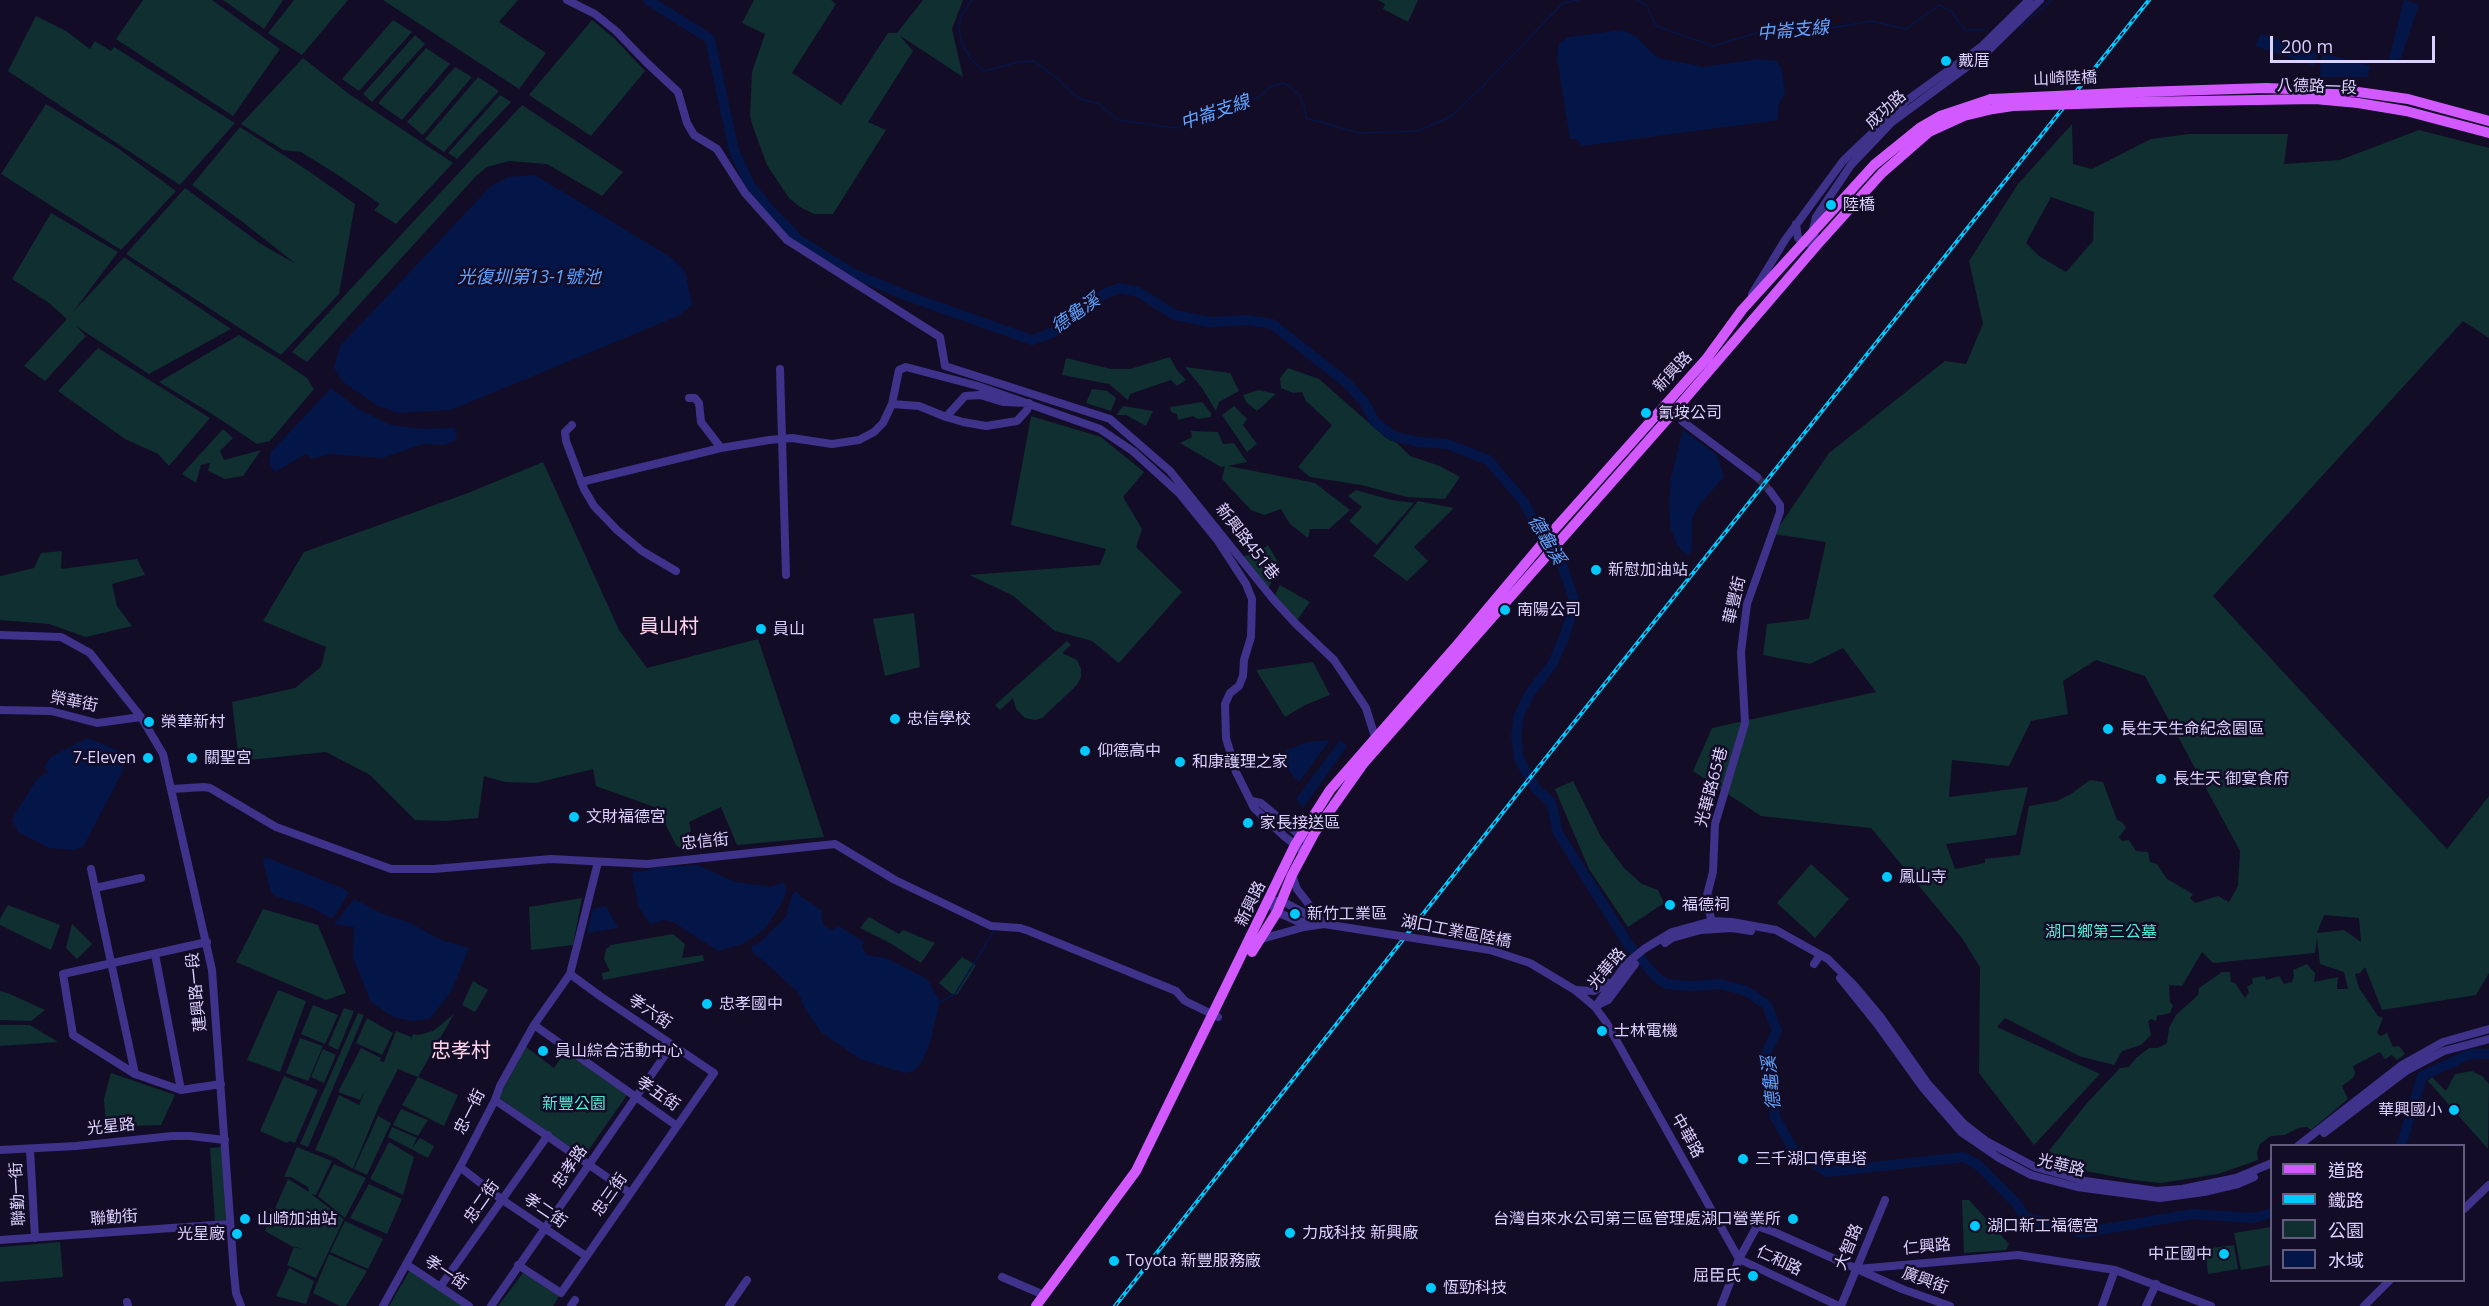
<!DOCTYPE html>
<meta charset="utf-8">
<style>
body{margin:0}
#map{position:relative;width:2489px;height:1306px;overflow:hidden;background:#130c27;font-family:"Open Sans","Noto Sans TC",sans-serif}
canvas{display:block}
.legend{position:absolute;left:2270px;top:1144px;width:195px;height:138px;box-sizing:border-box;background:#130c27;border:2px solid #635b7d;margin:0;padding:8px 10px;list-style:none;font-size:18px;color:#dcd2ff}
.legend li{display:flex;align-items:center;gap:12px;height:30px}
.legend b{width:30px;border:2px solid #635b7d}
.scale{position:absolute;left:2270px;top:36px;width:165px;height:27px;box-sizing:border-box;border:3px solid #dcd2ff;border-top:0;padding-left:8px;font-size:18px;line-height:21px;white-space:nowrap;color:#dcd2ff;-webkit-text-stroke:4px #130c27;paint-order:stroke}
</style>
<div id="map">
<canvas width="2489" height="1306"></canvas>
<ul class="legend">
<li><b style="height:8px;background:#d259ff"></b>道路</li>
<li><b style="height:8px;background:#00c9fd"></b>鐵路</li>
<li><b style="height:16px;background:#0f2f31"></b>公園</li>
<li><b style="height:16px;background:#041648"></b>水域</li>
</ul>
<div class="scale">200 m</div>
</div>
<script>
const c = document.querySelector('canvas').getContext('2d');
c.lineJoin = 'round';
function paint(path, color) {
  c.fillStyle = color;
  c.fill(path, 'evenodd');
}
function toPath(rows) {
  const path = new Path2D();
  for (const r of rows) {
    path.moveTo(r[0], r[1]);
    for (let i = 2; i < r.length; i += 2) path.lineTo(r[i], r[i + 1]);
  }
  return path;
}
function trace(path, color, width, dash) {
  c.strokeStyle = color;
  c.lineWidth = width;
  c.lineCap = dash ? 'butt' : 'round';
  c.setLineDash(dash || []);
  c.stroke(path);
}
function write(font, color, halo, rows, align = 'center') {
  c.font = font + ' "Open Sans","Noto Sans TC",sans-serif';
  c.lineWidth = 5;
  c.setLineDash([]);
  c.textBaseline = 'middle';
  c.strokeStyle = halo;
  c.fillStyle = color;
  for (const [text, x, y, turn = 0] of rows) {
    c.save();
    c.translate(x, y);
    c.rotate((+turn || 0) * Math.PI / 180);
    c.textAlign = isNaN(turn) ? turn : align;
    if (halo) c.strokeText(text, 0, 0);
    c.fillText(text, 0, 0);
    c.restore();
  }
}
paint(toPath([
 [143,0,212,0,280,49,233,116,116,39],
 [223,0,283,0,264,29],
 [294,0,348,0,302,55,268,33],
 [383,0,518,0,499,22,546,53,519,89],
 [754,0,831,0,836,4,792,73,841,105,888,33,897,33,923,0,963,0,952,29,963,77,899,35,913,51,868,122,886,130,833,214,814,214,800,207,789,198,767,165,753,127,750,116,752,72,765,34,742,23],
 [1378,0,1418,0,1408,22,1383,9,1385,4],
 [36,16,66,31,90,49,95,41,111,51,114,47,235,123,180,185,8,71],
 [393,20,412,32,359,91,342,79],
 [592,20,614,38,645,71,591,136,529,95],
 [415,35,425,44,372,102,363,94],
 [426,48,450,64,402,120,378,103],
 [303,58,349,94,453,163,396,224,374,210,380,204,338,175,301,152,283,150,241,124],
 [455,67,472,77,423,135,407,122],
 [478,77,499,91,444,152,425,139],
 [500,95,511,102,457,159,448,153],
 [46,104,119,149,176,191,121,250,1,174],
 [522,105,623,172,602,196,547,164,509,161,487,167,476,176,307,362,292,352],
 [2072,124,2073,164,2092,169,2151,139,2189,134,2288,134,2284,164,2340,160,2419,130,2489,148,2489,338,2463,321,2213,596,2447,849,2489,796,2489,973,2476,995,2382,1010,2365,967,2360,973,2355,974,2359,988,2378,1016,2383,1018,2377,1033,2381,1036,2387,1033,2393,1047,2399,1046,2405,1054,2397,1060,2392,1055,2385,1059,2380,1052,2353,1066,2355,1073,2353,1078,2342,1086,2348,1099,2311,1130,2307,1127,2298,1128,2285,1135,2271,1136,2260,1144,2257,1153,2258,1160,2218,1174,2161,1183,2133,1180,2059,1166,2048,1161,2044,1157,2087,1103,2120,1068,2129,1067,2136,1058,2149,1048,2158,1048,2167,1043,2169,1028,2176,1015,2198,995,2199,988,2222,972,2230,972,2231,982,2235,983,2245,998,2249,992,2247,987,2253,983,2252,978,2265,976,2266,980,2279,976,2284,984,2292,982,2294,976,2293,970,2307,964,2315,973,2314,982,2338,977,2337,989,2348,989,2344,972,2320,964,2317,938,2315,953,2213,963,2202,952,2182,986,2169,985,2170,1002,2173,1006,2170,1013,2157,1016,2156,1021,2151,1019,2148,1021,2151,1035,2141,1045,2122,1051,2114,1065,2079,1056,2005,1018,1997,1027,2100,1074,2034,1145,1979,1073,1980,967,1962,938,1871,828,1761,816,1693,771,1712,728,1876,692,1843,648,1810,664,1763,655,1767,624,1809,619,1826,542,1774,534,1829,453,1945,361,1966,364,1983,324,1969,261,2018,184],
 [2051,197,2094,212,2093,241,2066,272,2039,256,2026,243],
 [2096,660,2145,676,2240,851,2238,886,2229,902,2218,896,2195,903,2190,898,2193,894,2167,879,2157,864,2150,862,2148,852,2136,851,2129,840,2122,841,2119,837,2126,828,2122,822,2117,820,2103,782,2090,780,2071,794,2057,801,2029,806,2020,855,1985,859,1985,863,1955,869,1946,844,2016,835,2028,787,1949,797,1952,760,2009,766,2031,721,2068,714,2063,681],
 [2324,915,2359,918,2361,942,2344,930,2317,933],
 [240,127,310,172,355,204,339,294,281,355,126,254,185,188,261,244,296,264,240,220,192,185],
 [51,213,118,252,73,312,124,257,231,329,149,374,76,326,86,336,45,381,24,366,67,319,49,303,12,279],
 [239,335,279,359,307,378,314,389,270,441,257,444,212,414,159,382],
 [98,348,210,418,169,466,158,454,125,439,58,391],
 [1170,357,1177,370,1186,380,1177,386,1171,380,1130,394,1128,400,1109,384,1062,375,1066,358,1111,369,1130,369],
 [1185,367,1230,373,1239,391,1219,402,1216,411,1202,388],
 [1288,368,1319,379,1386,438,1397,443,1410,456,1440,466,1460,477,1445,499,1407,497,1361,485,1310,477,1298,467,1332,425,1306,401,1302,392,1293,393,1281,388,1280,378],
 [1092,389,1107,391,1116,398,1111,411,1086,403],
 [1259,390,1276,394,1257,411,1246,402,1243,395],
 [1202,402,1211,413,1211,417,1198,419,1193,416,1178,420,1177,414,1171,412,1170,407],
 [1123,406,1153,411,1146,426,1126,415,1116,415],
 [1234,406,1247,419,1243,425,1257,444,1247,452,1222,415],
 [1031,416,1101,437,1144,472,1123,497,1142,529,1136,547,1182,592,1119,663,1092,641,1055,631,1012,595,969,575,1100,565,1106,549,1011,525],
 [223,429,233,438,220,451,224,460,261,450,243,476,225,479,208,471,210,463,201,465,196,483,182,474],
 [1191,431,1218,432,1223,444,1234,443,1247,462,1228,466,1315,483,1350,510,1329,529,1310,529,1308,538,1290,524,1281,509,1264,515,1251,510,1222,479,1225,466,1221,467,1180,443,1192,437],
 [543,462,619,630,647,668,758,639,824,837,737,845,721,807,689,822,691,831,686,838,686,853,676,845,657,808,596,786,593,769,536,783,505,782,484,776,478,818,444,821,415,820,370,775,326,752,239,761,232,702,295,688,321,667,326,647,263,621,304,552,468,493],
 [1356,490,1391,500,1414,503,1377,545,1349,521,1362,507,1348,496],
 [1418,501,1454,508,1414,547,1428,561,1407,581,1373,556],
 [1268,545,1279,564,1267,592,1239,557,1255,554],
 [62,551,61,569,137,559,145,575,112,584,117,606,132,626,86,637,49,624,0,620,0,576,34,568,41,553],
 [1280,585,1310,602,1295,623,1273,599],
 [914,613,920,667,885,676,873,619],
 [1067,641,1071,645,1062,653,1077,660,1081,669,1081,677,1077,685,1042,718,1035,720,1025,718,1016,709,1013,698,1000,710,995,705],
 [1313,662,1330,695,1305,705,1285,717,1256,670],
 [1573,781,1601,837,1624,868,1642,884,1658,890,1664,903,1628,927,1589,869,1555,789],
 [1811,864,1849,899,1815,938,1777,903],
 [582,898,573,945,531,950,529,907],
 [8,905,60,925,51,950,0,925,0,919],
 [263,909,318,925,346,993,326,1000,236,962],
 [869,917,899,934,903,930,935,943,921,963,890,943,860,928],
 [72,924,92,944,77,959,66,948],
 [673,934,685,944,682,958,703,955,704,961,603,980,602,973,610,971,604,959,606,949,611,945],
 [962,957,976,965,957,995,952,994,939,983],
 [473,981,488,990,475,1012,462,1005],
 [278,990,306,1001,280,1072,247,1060],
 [0,991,10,994,45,1010,31,1021,0,1020],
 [313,1005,338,1015,325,1044,301,1034],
 [344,1008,354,1011,338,1050,328,1045],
 [358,1013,364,1015,308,1147,300,1144],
 [454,1014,418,1077,458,1095,444,1126,402,1105,418,1077,398,1069,379,1106,353,1169,334,1157,315,1150,339,1095,359,1105,365,1091,360,1100,338,1092,361,1048,381,1058,380,1061,384,1062,396,1031,411,1037,410,1042,413,1034,418,1035,433,1031],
 [367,1018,393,1033,382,1055,356,1043],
 [0,1025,30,1025,58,1042,0,1046],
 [300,1038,323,1046,308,1081,286,1073],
 [526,1047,554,1068,565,1051,627,1095,585,1155,547,1133,499,1097],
 [323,1049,336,1055,324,1083,311,1077],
 [2472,1071,2482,1076,2489,1084,2488,1149,2428,1081,2432,1077,2446,1091,2455,1074],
 [111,1073,175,1095,161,1125,106,1127,104,1099],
 [284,1076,318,1090,295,1143,289,1141,287,1143,260,1131],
 [401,1109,428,1120,418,1136,393,1125],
 [378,1116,391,1123,367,1175,354,1169],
 [392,1127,417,1138,412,1148,420,1138,434,1146,428,1158,388,1137],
 [389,1142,414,1157,403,1195,370,1179],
 [222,1147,226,1220,215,1221,210,1148],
 [297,1147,332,1161,316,1195,311,1194,344,1219,316,1278,287,1265,294,1247,303,1250,294,1246,293,1247,265,1231,288,1179,309,1192,308,1187,291,1177,284,1177],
 [334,1164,366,1178,345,1218,318,1196],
 [369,1184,402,1199,387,1234,350,1218],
 [1962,1200,1969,1200,2009,1244,2006,1250,1964,1253],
 [345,1221,383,1239,368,1269,330,1252],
 [2271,1227,2271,1265,2241,1270,2234,1233],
 [60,1242,63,1277,0,1282,0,1247],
 [2234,1245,2238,1269,2208,1274,2205,1249],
 [329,1254,367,1271,346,1306,340,1306,313,1293],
 [289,1268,314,1281,306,1304,276,1296],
 [410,1270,464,1306,389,1306],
 [523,1273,559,1296,553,1306,498,1306]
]), '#0f2f31');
paint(toPath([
 [2404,0,2419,4,2401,58,2392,63,2389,58],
 [1623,30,1635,36,1658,58,1704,67,1758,59,1776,61,1781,67,1785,93,1778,106,1778,120,1582,146,1576,139,1570,139,1569,133,1557,57,1559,44,1568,37],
 [2261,34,2318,53,2314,66,2255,46],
 [2322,53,2370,66,2368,77,2320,77],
 [535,175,672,258,685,271,692,305,678,316,451,410,398,413,378,406,343,382,334,368,340,346,491,186,508,177],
 [331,388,360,410,391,425,423,429,455,428,457,440,444,445,423,444,382,458,330,454,312,459,306,454,275,472,269,463,271,452],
 [1683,430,1717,455,1724,477,1700,504,1692,518,1692,550,1687,556,1677,545,1671,530,1669,508,1671,478],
 [87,738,119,751,123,756,123,771,83,847,74,850,50,848,18,832,12,819,37,779,48,772,44,767,51,757],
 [1330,740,1299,782,1280,761,1281,754,1289,749,1308,742],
 [1340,740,1347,746,1303,808,1296,799],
 [266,857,344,889,349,893,334,917,330,918,313,908,275,896,271,892,266,874,263,861],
 [698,865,735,882,771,887,783,882,787,890,780,906,764,930,743,944,718,951,673,922,665,920,650,924,638,906,632,873,659,867],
 [797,891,800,896,823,911,821,917,824,926,832,930,839,926,864,942,862,947,866,955,886,958,927,979,940,1002,929,1046,921,1063,914,1071,904,1073,860,1059,821,1032,805,1009,798,992,752,951,752,946,760,942,786,917,792,895],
 [354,899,381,913,410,923,441,940,469,948,452,990,430,1019,412,1021,393,1017,371,1002,353,958,354,927,334,924],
 [606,906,618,928,587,933,593,909]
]), '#041648');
trace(toPath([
 [972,0,962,14,959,27,961,42,971,59,984,71,1018,62,1034,61,1054,76,1078,98,1099,104,1118,120,1175,128,1257,98,1272,86,1284,83,1299,94,1305,108,1306,118,1359,133,1418,131,1450,117,1481,88,1563,3,1579,0],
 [1637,0,1646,5,1656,26,1713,46,1760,32,1788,35,1872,21,1906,29,1939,5,1952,12,1965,30,1985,30],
 [2020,27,2052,0],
 [940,1002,955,994,994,931]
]), '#041648', 1.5);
trace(toPath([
 [648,0,710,39,734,151,750,185,770,210,799,240,852,273,910,297,1032,340,1057,331,1104,294,1119,288,1138,292,1175,315,1210,322,1248,320,1272,324,1347,383,1364,402,1375,422,1393,436,1419,442,1447,444,1488,460,1524,502,1539,531,1561,562,1575,602,1565,635,1553,663,1530,693,1519,715,1516,736,1519,759,1536,789,1551,802,1558,833,1628,944,1657,978,1667,984,1690,986,1721,984,1746,991,1767,1005,1777,1031,1767,1051,1775,1117,1793,1149,1827,1172,1964,1157,1978,1165,2016,1203,2025,1217,2082,1233,2192,1214,2253,1218,2272,1213],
 [2401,1146,2422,1076,2470,1054,2489,1054]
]), '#041648', 10);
trace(toPath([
 [1757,477,1770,491]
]), '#312a47', 8, [8, 4]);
trace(toPath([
 [567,0,595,14,616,31,646,62,678,92,687,123,694,135,717,149,745,193,787,240,940,337,945,366,1110,419,1170,471,1273,599,1295,623,1334,660,1366,708,1375,737],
 [1796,224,1798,238,1803,242,1817,245,1813,230,1816,217,1851,165,1892,122,1987,52,2040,0],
 [1752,294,1785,240,1843,161,1906,101,1981,47,2029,0],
 [780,369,786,575],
 [689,398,695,398,699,403,701,422,721,448],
 [892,404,919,406,946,417,963,422,986,426,1017,421,1027,410,1029,403,1003,402,980,395,965,396,946,417],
 [1678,407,1682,421,1757,477],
 [572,425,565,432,566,441,584,489,594,506,617,530,642,551,676,571],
 [581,482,721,448,769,440,792,438,832,444,859,440,874,432,883,423,892,404,899,370,906,367,978,386,1100,429,1134,452,1179,493,1218,541,1246,584,1252,599,1251,637,1244,660,1243,676,1239,686,1230,693,1225,704,1226,738,1236,772,1254,808,1285,837,1305,852],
 [0,635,61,637,90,653,141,717,163,754,212,970,234,1274,236,1293,241,1306],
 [0,710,51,711,97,723,141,717],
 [173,789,203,787,210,788,276,827,391,869,434,869,551,859,647,864,835,844,895,880,991,926,1020,928,1029,931,1176,991,1185,1001,1218,1017],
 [1252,801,1261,803,1304,839],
 [91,869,135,1074],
 [1292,875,1297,889,1320,919],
 [95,888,141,878],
 [1276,901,1282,901,1321,922],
 [1269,902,1277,912,1297,921,1311,923],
 [1713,926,1706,899,1713,872,1715,824,1745,723,1741,652,1747,604,1780,512,1780,505,1770,491],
 [1258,940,1304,927,1324,924],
 [207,942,63,974,73,1035,135,1074,181,1090,221,1084],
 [1665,943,1672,938,1701,930,1732,928,1751,931],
 [155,954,181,1090],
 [1814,964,1818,958],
 [1840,978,1877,1024,1923,1088,1961,1132,1999,1158,2031,1175,2077,1187,2160,1198,2204,1192,2238,1184,2254,1177],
 [1575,990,1595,1007,1606,1022,1739,1259],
 [1576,990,1594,991,1608,983],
 [1598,1005,1608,1000,1635,964],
 [1595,1007,1626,964,1644,949,1672,932,1712,921,1732,922,1776,930,1828,959,1853,984,1880,1016,1928,1084,1964,1124,1986,1141,2035,1167,2085,1181,2157,1191,2182,1189,2236,1178,2272,1163],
 [534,1025,677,1126],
 [495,1100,630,1193],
 [2324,1133,2406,1071,2444,1051,2489,1039],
 [2298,1146,2402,1065,2443,1042,2489,1029],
 [30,1149,35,1238],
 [0,1150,76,1146,172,1136,190,1136,225,1140],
 [460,1167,501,1199,586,1256],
 [2464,1209,2489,1185],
 [0,1240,229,1224],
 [1739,1259,1839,1306],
 [406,1264,469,1306],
 [518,1265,561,1293,714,1073,600,996,570,974],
 [1857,1269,2018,1255,2115,1270,2211,1306],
 [1002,1277,1044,1295],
 [440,1287,548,1135],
 [127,1302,128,1306],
 [383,1306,460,1167,495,1100,500,1086,534,1025,570,974,598,862],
 [491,1306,672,1045],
 [571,1306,575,1300],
 [729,1306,747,1280],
 [1721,1306,1739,1259,1757,1226,1774,1232,1902,1289,1950,1306],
 [1841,1306,1885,1200],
 [2102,1306,2115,1270],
 [2146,1306,2156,1284],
 [2364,1306,2390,1280]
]), '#3f328b', 8);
trace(toPath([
 [2140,92,2266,88,2358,92,2408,99,2489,121],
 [2140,102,2315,99,2358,103,2406,111,2489,133],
 [1252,952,1277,912,1292,875,1315,832,1363,764,1678,407,1817,245,1882,173,1929,132,1964,116,1993,109],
 [1036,1306,1136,1171,1295,845,1330,790,1457,645,1552,532,1707,358,1742,310,1874,165,1921,127,1940,116,1991,99]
]), '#d259ff', 10);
const rail = toPath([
 [1115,1306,1522,788,2149,0]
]);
trace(rail, '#00c9fd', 4);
trace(rail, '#130c27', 1.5, [4.5]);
trace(toPath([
 [1324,924,1490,950,1530,963,1575,990]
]), '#3f328b', 8);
trace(toPath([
 [1991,99,2140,92],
 [1993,109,2013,106,2140,102]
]), '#d259ff', 10);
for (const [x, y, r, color] of [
 [1946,61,6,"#00c9fd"],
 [1831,205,6,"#00c9fd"],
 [1646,413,6,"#00c9fd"],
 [1596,570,6,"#00c9fd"],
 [1505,610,6,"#00c9fd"],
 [761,629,6,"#00c9fd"],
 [895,719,6,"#00c9fd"],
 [149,722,6,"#00c9fd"],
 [2108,729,6,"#00c9fd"],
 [1085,751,6,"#00c9fd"],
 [148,758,6,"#00c9fd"],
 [192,758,6,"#00c9fd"],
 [1180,762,6,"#00c9fd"],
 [2161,779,6,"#00c9fd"],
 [574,817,6,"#00c9fd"],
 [1248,823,6,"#00c9fd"],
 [1887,877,6,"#00c9fd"],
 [1670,905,6,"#00c9fd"],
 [1295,914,6,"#00c9fd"],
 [707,1004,6,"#00c9fd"],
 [1602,1031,6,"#00c9fd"],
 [543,1051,6,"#00c9fd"],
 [2454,1110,6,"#00c9fd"],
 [1743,1159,6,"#00c9fd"],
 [245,1219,6,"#00c9fd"],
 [1793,1219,6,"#00c9fd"],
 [1975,1226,6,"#00c9fd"],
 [1290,1233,6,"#00c9fd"],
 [237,1234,6,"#00c9fd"],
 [2224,1254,6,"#00c9fd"],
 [1114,1261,6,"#00c9fd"],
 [1753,1276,6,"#00c9fd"],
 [1431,1288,6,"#00c9fd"]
]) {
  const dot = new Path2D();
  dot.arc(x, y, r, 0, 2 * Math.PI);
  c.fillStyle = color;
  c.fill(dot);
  trace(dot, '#130c27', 2);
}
write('16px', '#dcd2ff', '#130c27', [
 ["戴厝",1958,61],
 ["陸橋",1843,205],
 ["氰垵公司",1658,413],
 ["新慰加油站",1608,570],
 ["南陽公司",1517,610],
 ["員山",773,629],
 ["忠信學校",907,719],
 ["榮華新村",161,722],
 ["長生天生命紀念園區",2120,729],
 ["仰德高中",1097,751],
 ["7-Eleven",136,758,"right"],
 ["關聖宮",204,758],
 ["和康護理之家",1192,762],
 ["長生天 御宴食府",2173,779],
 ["文財福德宮",586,817],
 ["家長接送區",1260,823],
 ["鳳山寺",1899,877],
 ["福德祠",1682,905],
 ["新竹工業區",1307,914],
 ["忠孝國中",719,1004],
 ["士林電機",1614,1031],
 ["員山綜合活動中心",555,1051],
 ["華興國小",2442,1110,"right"],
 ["三千湖口停車塔",1755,1159],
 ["山崎加油站",257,1219],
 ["台灣自來水公司第三區管理處湖口營業所",1781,1219,"right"],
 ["湖口新工福德宮",1987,1226],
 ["力成科技 新興廠",1302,1233],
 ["光星廠",225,1234,"right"],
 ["中正國中",2212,1254,"right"],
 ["Toyota 新豐服務廠",1126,1261],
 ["屈臣氏",1741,1276,"right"],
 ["恆勁科技",1443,1288]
], 'left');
write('16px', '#dcd2ff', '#130c27', [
 ["山崎陸橋",2065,79,-2],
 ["八德路一段",2317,87,2],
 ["成功路",1886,110,-42],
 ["新興路",1673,372,-47],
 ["新興路451巷",1247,542,52],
 ["華豐街",1735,600,-77],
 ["榮華街",74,702,11],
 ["光華路65巷",1712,787,-75],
 ["忠信街",705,842,-6],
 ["新興路",1251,904,-64],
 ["湖口工業區陸橋",1456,932,11],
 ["光華路",1607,969,-50],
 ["建興路一段",197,992,-96],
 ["孝六街",650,1012,34],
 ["孝五街",658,1094,34],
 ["忠一街",470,1112,-63],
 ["光星路",111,1127,-6],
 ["中華路",1687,1136,61],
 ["光華路",2061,1166,14],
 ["忠孝路",570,1167,-55],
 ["聯勤一街",18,1194,-93],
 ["忠三街",610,1195,-55],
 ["忠二街",482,1202,-55],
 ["孝二街",545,1211,34],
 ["聯勤街",114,1218,-4],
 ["大智路",1849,1247,-68],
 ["仁興路",1927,1247,-5],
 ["仁和路",1779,1261,25],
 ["孝一街",446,1273,34],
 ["廣興街",1925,1281,20]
]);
write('16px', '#50edd6', '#130c27', [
 ["湖口鄉第三公墓",2101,932],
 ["新豐公園",574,1104]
]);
write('italic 18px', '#60a4ff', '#130c27', [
 ["中崙支線",1793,31,-5],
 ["中崙支線",1215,113,-19],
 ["光復圳第13-1號池",529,278],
 ["德龜溪",1076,314,-35],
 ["德龜溪",1546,540,59],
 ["德龜溪",1772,1083,-96]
]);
write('20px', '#ffd4eb', '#130c27', [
 ["員山村",669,627],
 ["忠孝村",461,1051]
]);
</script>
